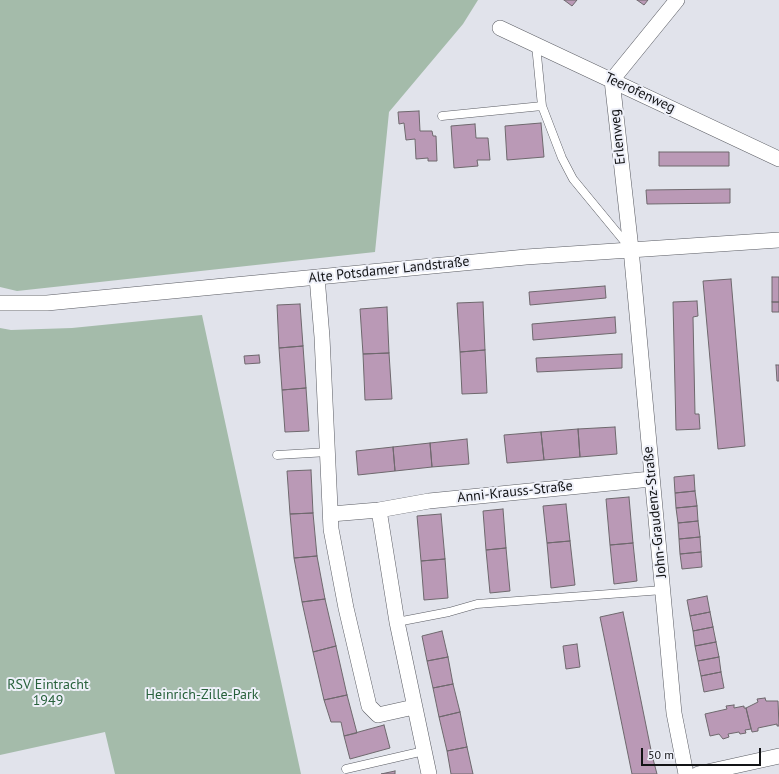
<!DOCTYPE html>
<meta charset="utf-8">
<style>
body{margin:0}
#map{position:relative;width:779px;height:774px;overflow:hidden;background:#e1e3eb;font-family:"PT Sans",sans-serif}
canvas{display:block}
.scale{position:absolute;left:641px;top:748px;width:120px;height:18px;box-sizing:border-box;border:2px solid #131416;border-top:0;padding-left:5px;font-size:12px;line-height:14px;white-space:nowrap;color:#131416;-webkit-text-stroke:3px #eef0f9;paint-order:stroke}
</style>
<div id="map">
<canvas width="779" height="774"></canvas>
<div class="scale">50 m</div>
</div>
<script>
const c = document.querySelector('canvas').getContext('2d');
c.lineJoin = 'round';
function paint(path, color) {
  c.fillStyle = color;
  c.fill(path, 'evenodd');
}
function toPath(rows) {
  const path = new Path2D();
  for (const r of rows) {
    path.moveTo(r[0], r[1]);
    for (let i = 2; i < r.length; i += 2) path.lineTo(r[i], r[i + 1]);
  }
  return path;
}
function trace(path, color, width, dash) {
  c.strokeStyle = color;
  c.lineWidth = width;
  c.lineCap = dash ? 'butt' : 'round';
  c.setLineDash(dash || []);
  c.stroke(path);
}
function write(font, color, halo, rows, align = 'center') {
  c.font = font + ' "PT Sans",sans-serif';
  c.lineWidth = 4;
  c.setLineDash([]);
  c.textBaseline = 'middle';
  c.strokeStyle = halo;
  c.fillStyle = color;
  for (const [text, x, y, turn = 0] of rows) {
    c.save();
    c.translate(x, y);
    c.rotate((+turn || 0) * Math.PI / 180);
    c.textAlign = isNaN(turn) ? turn : align;
    if (halo) c.strokeText(text, 0, 0);
    c.fillText(text, 0, 0);
    c.restore();
  }
}
paint(toPath([
 [0,0,478,0,463,24,389,112,375,252,17,291,0,287],
 [202,315,301,774,115,774,105,732,0,755,0,328,11,330,72,328]
]), '#a4bbaa');
const building = toPath([
 [564,0,577,0,572,6,564,0],
 [637,0,648,0,644,5,637,0],
 [419,111,420,131,432,131,433,136,436,136,437,161,428,161,428,158,416,159,415,139,406,140,404,123,399,124,398,112,419,111],
 [541,123,544,157,507,160,505,126,541,123],
 [475,124,476,138,488,138,490,160,477,160,478,166,454,168,451,126,475,124],
 [659,152,729,152,729,166,659,166,659,152],
 [730,189,730,203,647,204,646,190,730,189],
 [772,277,779,277,779,302,772,302,772,277],
 [731,279,745,446,718,449,703,281,731,279],
 [605,286,606,298,530,305,529,292,605,286],
 [697,301,698,316,693,317,695,414,699,414,700,429,676,430,673,302,697,301],
 [483,302,485,350,460,352,457,303,483,302],
 [772,302,779,302,779,312,772,312,772,302],
 [300,304,303,346,279,348,277,305,300,304],
 [387,307,389,353,363,354,360,309,387,307],
 [615,317,616,333,533,340,532,324,615,317],
 [303,346,306,388,282,390,279,348,303,346],
 [485,350,487,393,462,394,460,352,485,350],
 [389,353,392,399,365,400,363,354,389,353],
 [622,354,622,368,537,372,536,358,622,354],
 [259,355,260,363,245,364,244,356,259,355],
 [776,365,779,365,779,381,777,381,776,365],
 [306,388,309,431,285,432,282,390,306,388],
 [615,427,617,454,580,457,578,429,615,427],
 [578,429,580,457,544,460,541,432,578,429],
 [541,432,544,460,507,463,504,435,541,432],
 [467,439,469,464,432,467,430,443,467,439],
 [430,443,432,467,395,471,393,447,430,443],
 [393,447,395,471,358,475,356,451,393,447],
 [311,470,313,513,290,514,287,471,311,470],
 [694,475,695,491,675,493,674,477,694,475],
 [695,491,697,506,676,508,675,493,695,491],
 [629,497,633,543,610,545,606,499,629,497],
 [566,504,570,541,547,543,543,506,566,504],
 [697,506,698,521,678,523,676,508,697,506],
 [503,509,506,548,486,550,483,511,503,509],
 [313,513,317,556,294,558,290,514,313,513],
 [441,514,445,559,421,561,417,516,441,514],
 [698,521,700,537,679,539,678,523,698,521],
 [700,537,701,552,680,554,679,539,700,537],
 [570,541,575,585,551,588,547,543,570,541],
 [633,543,637,581,614,584,610,545,633,543],
 [506,548,510,591,490,593,486,550,506,548],
 [701,552,702,567,682,569,680,554,701,552],
 [317,556,325,599,302,602,294,558,317,556],
 [445,559,448,598,424,600,421,561,445,559],
 [707,596,710,612,690,616,687,600,707,596],
 [325,599,336,646,313,652,302,602,325,599],
 [623,612,652,755,657,774,632,774,600,617,623,612],
 [710,612,713,627,693,631,690,616,710,612],
 [713,627,716,642,695,646,693,631,713,627],
 [442,631,448,657,427,661,422,636,442,631],
 [716,642,719,657,698,661,695,646,716,642],
 [577,644,580,667,566,669,563,646,577,644],
 [336,646,347,695,324,700,313,652,336,646],
 [448,657,453,684,433,688,427,661,448,657],
 [719,657,721,672,701,676,698,661,719,657],
 [721,672,724,688,704,692,701,676,721,672],
 [453,684,460,712,439,717,433,688,453,684],
 [347,695,357,733,344,736,341,722,331,722,324,700,347,695],
 [765,698,766,701,778,701,779,726,777,726,777,724,758,728,758,731,752,732,746,708,758,702,757,699,765,698],
 [734,705,734,708,744,706,744,708,746,708,751,729,745,730,746,733,740,734,739,732,728,734,729,737,723,739,719,734,710,736,705,714,727,709,726,706,734,705],
 [460,712,467,747,447,751,439,717,460,712],
 [384,725,390,748,350,759,344,736,384,725],
 [467,747,473,774,451,774,447,751,467,747],
 [395,771,395,774,381,774,395,771]
]);
paint(building, '#ba99b6');
trace(building, '#6e686d', 1);
const lane = toPath([
 [536,45,542,106,562,158,573,179,629,247],
 [442,116,542,106],
 [277,455,328,452],
 [397,622,449,612,477,604,663,590],
 [346,769,424,751]
]);
const street = toPath([
 [677,0,612,80,631,249,674,713,686,774],
 [500,28,779,159],
 [317,277,322,337,331,529,346,608,369,706,378,715,414,707],
 [0,303,47,303,526,257,779,240],
 [331,514,379,510],
 [429,774,397,622,379,510,429,501,651,479],
 [698,774,779,756]
]);
trace(lane, '#5a5c63', 9);
trace(street, '#5a5c63', 16);
trace(lane, '#fff', 8);
trace(street, '#fff', 15);
write('14px', '#131416', '#eef0f9', [
 ["Teerofenweg",640,93,25],
 ["Erlenweg",618,137,-96],
 ["Alte Potsdamer Landstraße",389,270,-6],
 ["Anni-Krauss-Straße",515,492,-6],
 ["John-Graudenz-Straße",655,512,-96]
]);
write('14px', '#27613b', '#eef0f9', [
 ["RSV Eintracht",48,685],
 ["1949",48,701],
 ["Heinrich-Zille-Park",202,695]
]);
</script>
